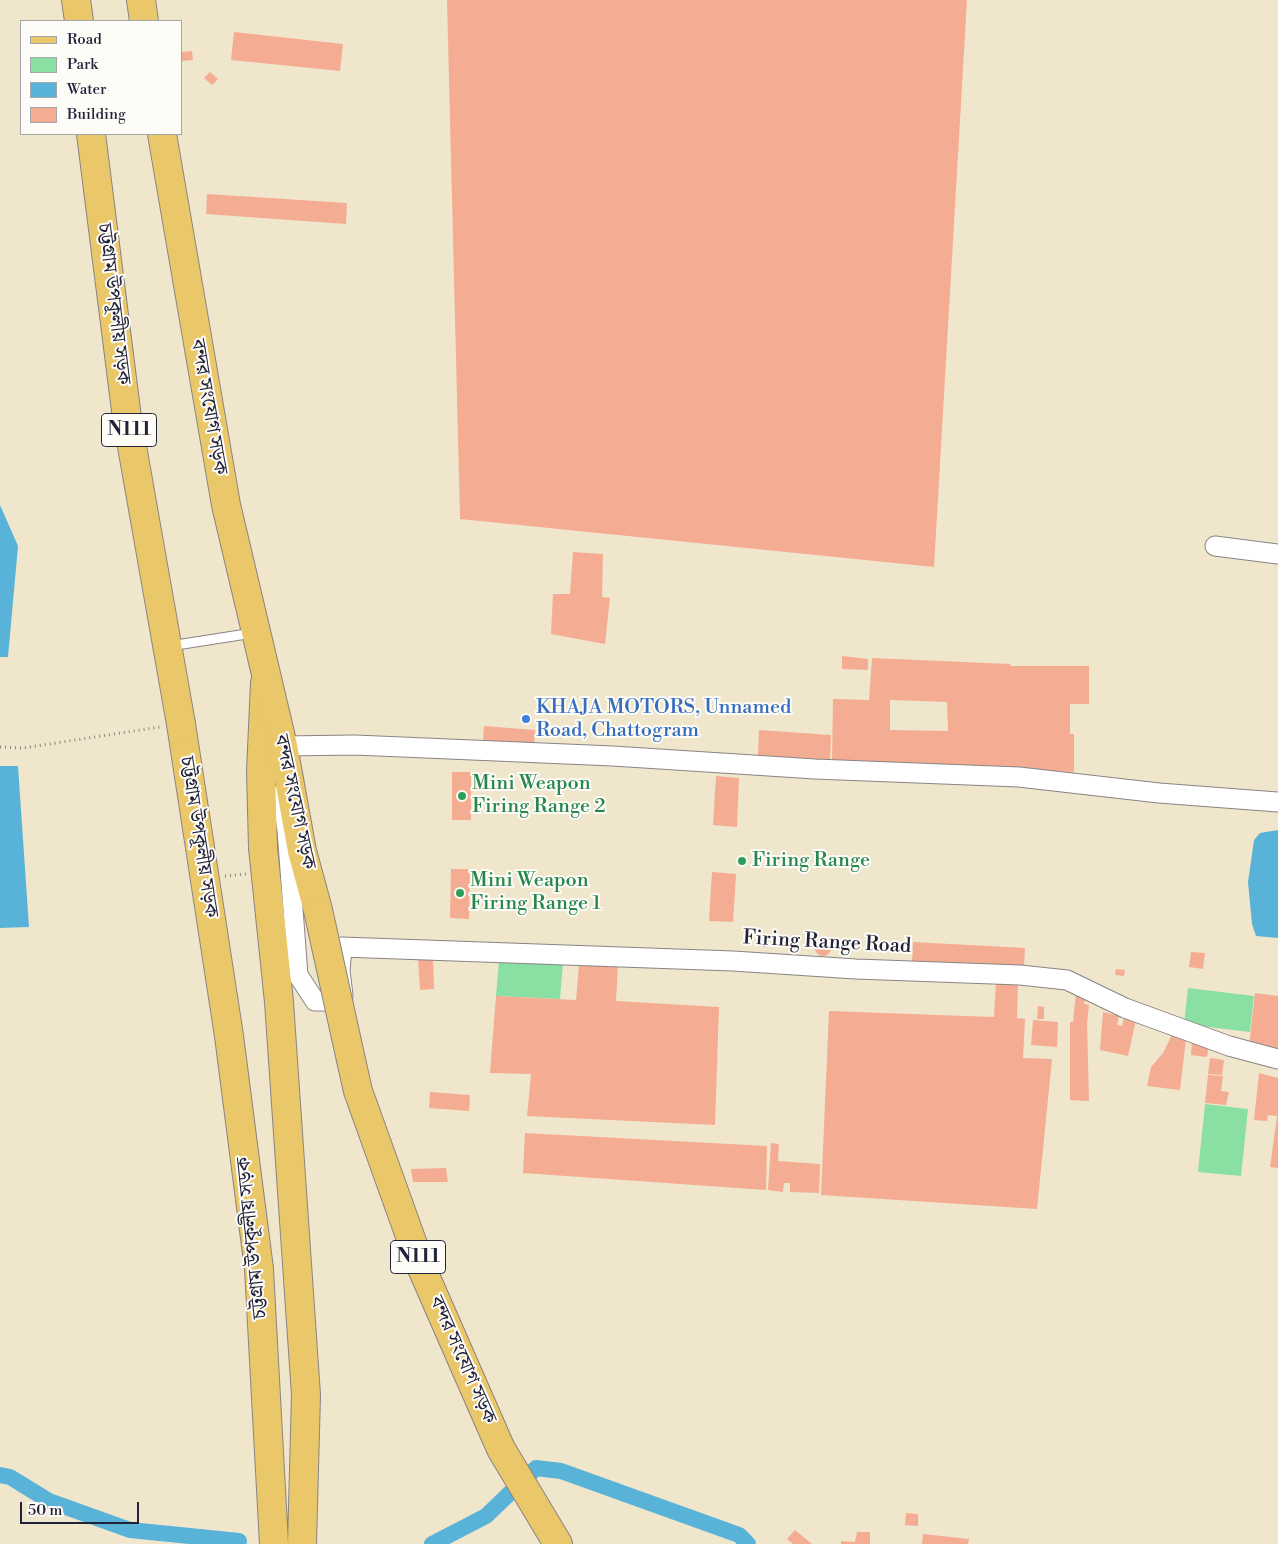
<!DOCTYPE html>
<meta charset="utf-8">
<style>
body{margin:0}
#map{position:relative;width:1278px;height:1544px;overflow:hidden;background:#f0e6cc;font-family:"Libre Bodoni",serif}
canvas{display:block}
.legend{position:absolute;left:20px;top:20px;width:162px;height:115px;box-sizing:border-box;background:#fdfcf7;border:1px solid #a5a5ac;margin:0;padding:6px 9px;list-style:none;font-size:15px;color:#22223b}
.legend li{display:flex;align-items:center;gap:10px;height:25px}
.legend b{width:25px;border:1px solid #a5a5ac}
.scale{position:absolute;left:20px;top:1502px;width:119px;height:22px;box-sizing:border-box;border:2px solid #22223b;border-top:0;padding-left:6px;font-size:15px;line-height:18px;white-space:nowrap;color:#22223b;-webkit-text-stroke:4px #fdfcf7;paint-order:stroke}
</style>
<div id="map">
<canvas width="1278" height="1544"></canvas>
<ul class="legend">
<li><b style="height:6px;background:#eac769"></b>Road</li>
<li><b style="height:14px;background:#8ae0a3"></b>Park</li>
<li><b style="height:14px;background:#59b2d7"></b>Water</li>
<li><b style="height:14px;background:#f4ad93"></b>Building</li>
</ul>
<div class="scale">50 m</div>
</div>
<script>
const c = document.querySelector('canvas').getContext('2d');
c.lineJoin = 'round';
function paint(path, color) {
  c.fillStyle = color;
  c.fill(path, 'evenodd');
}
function toPath(rows) {
  const path = new Path2D();
  for (const r of rows) {
    if (r.length === 3) {
      path.moveTo(r[0] + r[2], r[1]);
      path.arc(r[0], r[1], r[2], 0, 2 * Math.PI);
      continue;
    }
    path.moveTo(r[0], r[1]);
    for (let i = 2; i < r.length; i += 2) path.lineTo(r[i], r[i + 1]);
  }
  return path;
}
function trace(path, color, width, dash) {
  c.strokeStyle = color;
  c.lineWidth = width;
  c.lineCap = dash ? 'butt' : 'round';
  c.setLineDash(dash || []);
  c.stroke(path);
}
function write(font, color, halo, rows, align = 'center') {
  c.font = font + ' "Libre Bodoni","Noto Serif Bengali",serif';
  c.lineWidth = 4;
  c.setLineDash([]);
  c.textBaseline = 'middle';
  c.strokeStyle = halo;
  c.fillStyle = color;
  for (const [text, x, y, turn = 0] of rows) {
    c.save();
    c.translate(x, y);
    c.rotate((+turn || 0) * Math.PI / 180);
    c.textAlign = isNaN(turn) ? turn : align;
    if (halo) c.strokeText(text, 0, 0);
    c.fillText(text, 0, 0);
    c.restore();
  }
}
paint(toPath([
 [499,961,563,963,560,999,496,996],
 [1188,988,1254,996,1250,1032,1184,1024],
 [1205,1104,1248,1109,1241,1176,1198,1172]
]), '#8ae0a3');
paint(toPath([
 [0,505,18,546,8,657,0,657],
 [0,766,18,766,29,927,0,928],
 [1278,830,1278,938,1256,936,1252,924,1248,882,1254,840,1260,833]
]), '#59b2d7');
trace(toPath([
 [0,1475,10,1477,49,1501,130,1530,239,1541],
 [432,1544,486,1516,536,1468,561,1471,739,1535,748,1544]
]), '#59b2d7', 16);
paint(toPath([
 [447,0,967,0,934,567,460,519],
 [234,32,343,44,340,71,231,60],
 [192,51,193,60,181,61,181,52],
 [210,72,218,79,212,85,204,78],
 [207,194,347,203,346,224,206,214],
 [573,552,603,554,602,597,610,598,605,644,551,634,553,594,570,594],
 [842,656,868,659,868,670,842,669],
 [872,658,1010,664,1011,666,1089,666,1089,704,1070,704,1070,734,1074,734,1074,772,859,763,832,760,833,699,869,700],
 [890,700,947,702,948,731,890,730],
 [484,726,535,730,534,747,483,742],
 [759,730,831,735,830,760,758,755],
 [452,772,471,772,471,820,452,820],
 [716,776,739,778,737,827,713,825],
 [451,869,470,869,469,919,450,918],
 [712,872,736,874,733,922,709,921],
 [823,948,8],
 [913,942,1025,948,1024,966,912,961],
 [1191,952,1205,953,1203,969,1189,967],
 [418,959,433,959,434,989,420,990],
 [579,964,618,965,616,1001,719,1007,715,1125,527,1116,531,1074,490,1073,496,996,576,1000],
 [1116,969,1125,970,1124,976,1115,975],
 [996,983,1018,984,1017,1018,1025,1019,1023,1058,1052,1059,1037,1209,821,1195,829,1011,994,1017],
 [1076,993,1086,998,1084,1004,1089,1005,1087,1023,1089,1101,1070,1100,1070,1022,1073,1022],
 [1255,993,1278,996,1278,1056,1249,1047],
 [1038,1006,1044,1007,1044,1019,1037,1019],
 [1103,1012,1119,1016,1117,1025,1122,1026,1124,1017,1136,1020,1128,1056,1100,1050],
 [1033,1020,1058,1022,1057,1047,1031,1045],
 [1172,1035,1186,1039,1180,1090,1147,1086,1151,1067,1163,1053],
 [1192,1041,1209,1045,1207,1057,1191,1055],
 [1210,1058,1224,1060,1222,1075,1208,1074],
 [1259,1073,1278,1078,1278,1168,1270,1167,1277,1116,1268,1115,1267,1121,1254,1120],
 [1208,1075,1223,1076,1221,1091,1229,1092,1226,1105,1205,1103],
 [430,1092,470,1095,469,1111,429,1108],
 [525,1133,767,1146,766,1190,523,1173],
 [771,1143,779,1144,778,1161,820,1164,819,1193,790,1192,790,1183,784,1183,783,1192,768,1190],
 [446,1168,448,1182,413,1182,411,1169],
 [906,1513,918,1514,918,1526,905,1525],
 [795,1530,812,1544,793,1544,787,1539],
 [857,1532,870,1532,870,1544,841,1544,841,1541,855,1542],
 [923,1534,969,1539,968,1544,922,1544]
]), '#f4ad93');
const service = toPath([
 [170,646,253,633]
]);
const minor = toPath([
 [1215,546,1278,554],
 [283,746,355,745,613,756,815,769,1019,777,1159,793,1278,802],
 [262,810,270,796,282,796,287,830,298,975,315,1001,332,1001,343,995,340,971,342,947,733,961,856,969,1020,975,1067,980,1125,1008,1229,1046,1278,1059]
]);
const primary = toPath([
 [265,683,261,771,263,848,279,1002,306,1395,302,1544],
 [181,724,229,1036,259,1269,274,1544]
]);
const trunk = toPath([
 [76,0,79,21],
 [141,0,144,21],
 [91,134,127,418,181,724],
 [162,134,226,505,283,746,302,851,318,910],
 [351,1060,358,1091,420,1264,501,1449,558,1544]
]);
trace(service, '#898484', 11);
trace(minor, '#898484', 21);
trace(primary, '#898484', 30);
trace(trunk, '#898484', 30);
trace(toPath([
 [0,747,23,748,160,727],
 [225,876,246,874],
 [764,947,764,935]
]), '#898484', 3, [1, 4]);
trace(service, '#fff', 9);
trace(minor, '#fff', 19);
trace(primary, '#eac769', 28);
trace(trunk, '#eac769', 28);
const trunkBridge = toPath([
 [318,910,351,1060]
]);
trace(trunkBridge, '#898484', 30, []);
trace(trunkBridge, '#eac769', 28);
for (const [x, y, r, color] of [
 [526,719,5,"#3f7fe0"],
 [462,796,5,"#2e9e5b"],
 [742,861,5,"#2e9e5b"],
 [460,893,5,"#2e9e5b"]
]) {
  const dot = new Path2D();
  dot.arc(x, y, r, 0, 2 * Math.PI);
  c.fillStyle = color;
  c.fill(dot);
  trace(dot, '#fdfcf7', 2);
}
for (const [x, y, w] of [
 [129,430,55],
 [418,1257,55]
]) {
  const box = new Path2D();
  box.roundRect(x - w / 2, y - 16.5, w, 33, 4);
  c.fillStyle = '#fdfcf7';
  c.fill(box);
  trace(box, '#22223b', 1);
}
write('bold 19px', '#22223b', null, [
 ["N111",129,430],
 ["N111",418,1257]
]);
write('20px', '#22223b', '#fdfcf7', [
 ["চট্টগ্রাম উপকূলীয় সড়ক",113,304,83],
 ["বন্দর সংযোগ সড়ক",208,407,80],
 ["বন্দর সংযোগ সড়ক",294,802,78],
 ["চট্টগ্রাম উপকূলীয় সড়ক",198,837,81],
 ["Firing Range Road",827,943,3],
 ["চট্টগ্রাম উপকূলীয় সড়ক",253,1238,-96],
 ["বন্দর সংযোগ সড়ক",462,1360,66]
]);
write('20px', '#366cbe', '#fdfcf7', [
 ["KHAJA MOTORS, Unnamed",536,708],
 ["Road, Chattogram",536,731]
], 'left');
write('20px', '#27864d', '#fdfcf7', [
 ["Mini Weapon",472,784],
 ["Firing Range 2",472,807],
 ["Firing Range",752,861],
 ["Mini Weapon",470,881],
 ["Firing Range 1",470,904]
], 'left');
</script>
